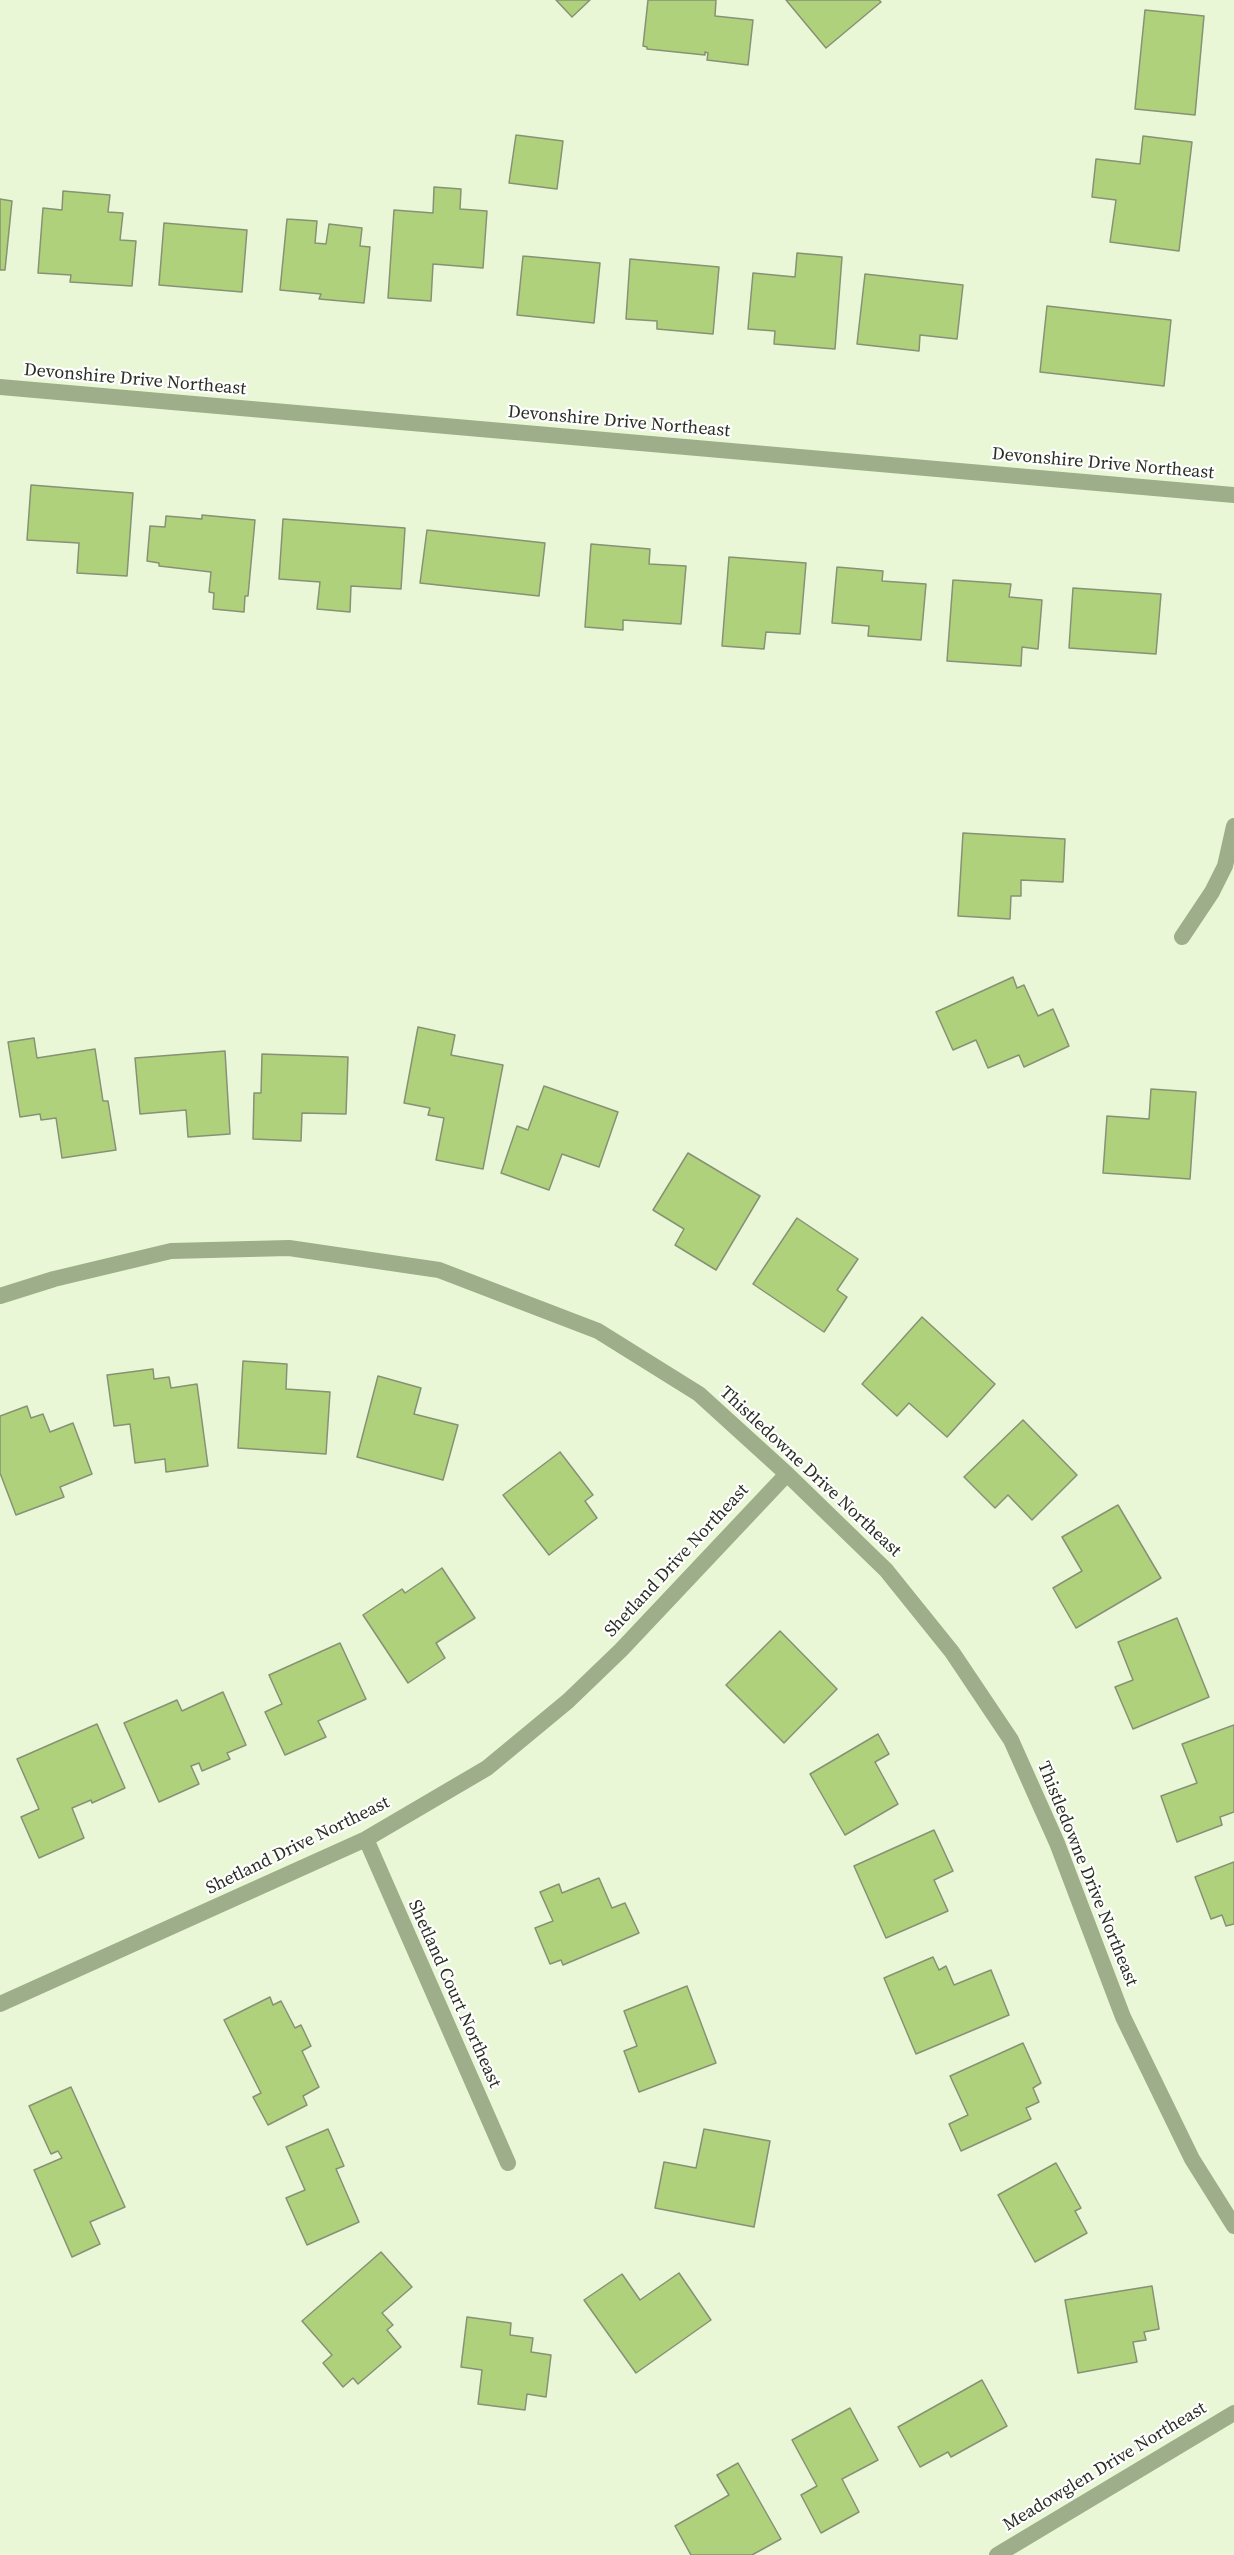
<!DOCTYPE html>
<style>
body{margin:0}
canvas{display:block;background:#e9f7d7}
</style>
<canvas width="1234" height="2555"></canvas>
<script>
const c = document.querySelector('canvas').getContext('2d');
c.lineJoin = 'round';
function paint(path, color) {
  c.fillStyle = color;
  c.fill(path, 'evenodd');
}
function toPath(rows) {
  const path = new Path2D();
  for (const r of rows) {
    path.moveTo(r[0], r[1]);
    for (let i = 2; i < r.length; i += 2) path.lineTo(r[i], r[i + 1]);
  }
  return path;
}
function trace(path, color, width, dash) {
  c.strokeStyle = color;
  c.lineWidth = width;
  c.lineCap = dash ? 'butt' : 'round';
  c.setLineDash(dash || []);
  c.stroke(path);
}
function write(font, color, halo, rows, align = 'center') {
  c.font = font + ' "Source Serif 4",serif';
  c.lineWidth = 4.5;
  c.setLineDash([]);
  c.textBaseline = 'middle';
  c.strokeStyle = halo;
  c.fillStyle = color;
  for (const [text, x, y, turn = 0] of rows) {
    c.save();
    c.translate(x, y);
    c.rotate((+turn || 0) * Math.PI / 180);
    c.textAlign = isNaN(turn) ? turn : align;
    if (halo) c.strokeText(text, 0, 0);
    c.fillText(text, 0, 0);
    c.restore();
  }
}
const building = toPath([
 [556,0,590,0,572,17,556,0],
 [648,0,716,0,715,16,753,20,748,65,707,60,708,53,705,52,705,55,647,49,647,47,643,46,648,0],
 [786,0,879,0,881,2,826,48,786,0],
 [1145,10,1204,16,1195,115,1135,109,1145,10],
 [516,135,563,141,557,189,509,183,516,135],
 [1143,136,1192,142,1179,251,1110,242,1116,200,1092,197,1096,159,1140,164,1143,136],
 [434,187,461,189,460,209,487,211,483,268,433,264,431,301,388,298,394,210,433,213,434,187],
 [63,191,110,195,108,212,123,213,120,240,136,241,132,286,70,282,71,275,38,273,43,208,62,210,63,191],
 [0,199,12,201,5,270,0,270,0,199],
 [287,219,317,221,315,243,326,244,329,224,362,228,360,246,370,247,364,303,319,299,321,294,280,290,287,219],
 [164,223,247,230,242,292,159,285,164,223],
 [797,253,842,257,835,349,774,344,775,331,748,329,753,273,795,277,797,253],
 [523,256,600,263,594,323,517,315,523,256],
 [630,259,719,267,713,334,657,329,657,321,626,319,630,259],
 [865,274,963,285,957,339,920,335,919,351,857,344,865,274],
 [1047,306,1171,320,1164,386,1040,372,1047,306],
 [31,485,133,493,127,576,77,573,79,543,27,540,31,485],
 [202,515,255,520,248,596,245,596,244,612,213,609,214,593,209,592,211,572,159,566,159,563,147,561,150,526,165,527,166,516,202,519,202,515],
 [283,519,405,528,401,589,351,586,350,612,317,609,320,582,279,579,283,519],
 [427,530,545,543,539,596,420,583,427,530],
 [591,544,650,549,649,564,686,566,681,624,623,620,623,630,585,627,591,544],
 [729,557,806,563,800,634,766,632,764,649,722,646,729,557],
 [837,567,883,571,882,581,926,584,921,640,868,636,869,626,832,623,837,567],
 [953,580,1011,584,1009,597,1042,600,1038,649,1022,647,1021,666,947,661,953,580],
 [1073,588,1161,594,1156,654,1069,648,1073,588],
 [963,833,1065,839,1063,882,1021,880,1021,896,1011,896,1010,919,958,916,963,833],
 [1013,977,1017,988,1024,985,1038,1016,1053,1009,1069,1046,1024,1067,1019,1055,988,1068,976,1040,953,1050,936,1012,1013,977],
 [418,1027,455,1035,451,1055,503,1065,483,1169,436,1160,444,1118,428,1115,430,1108,404,1103,418,1027],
 [34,1038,37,1058,95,1049,103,1101,108,1101,116,1150,62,1158,56,1118,41,1120,40,1114,20,1117,8,1042,34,1038],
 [225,1051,230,1134,188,1137,186,1110,140,1114,135,1058,225,1051],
 [262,1054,348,1057,346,1114,302,1113,301,1141,253,1139,254,1093,261,1093,262,1054],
 [544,1086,618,1112,599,1167,562,1154,549,1190,501,1173,517,1126,528,1130,544,1086],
 [1151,1089,1196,1092,1190,1179,1103,1173,1107,1116,1149,1119,1151,1089],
 [688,1153,760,1196,716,1270,675,1245,684,1229,653,1210,688,1153],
 [797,1218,858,1259,837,1290,847,1297,824,1332,753,1284,797,1218],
 [922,1317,995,1384,947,1437,909,1403,897,1416,862,1384,922,1317],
 [243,1361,287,1364,286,1389,330,1392,326,1454,238,1448,243,1361],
 [153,1369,154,1379,169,1377,171,1388,197,1384,208,1466,166,1472,165,1459,135,1463,130,1424,114,1426,107,1375,153,1369],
 [378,1376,421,1388,414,1414,458,1425,443,1480,357,1457,378,1376],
 [27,1406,31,1418,43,1414,50,1432,73,1423,92,1474,60,1487,64,1497,16,1515,0,1473,0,1416,27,1406],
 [1023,1420,1077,1475,1032,1520,1008,1495,995,1508,964,1477,1023,1420],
 [560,1452,593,1495,585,1501,597,1518,549,1555,503,1495,560,1452],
 [1118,1505,1161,1578,1076,1628,1053,1588,1082,1571,1062,1537,1118,1505],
 [442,1568,475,1618,436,1643,445,1658,408,1683,363,1615,402,1589,405,1593,442,1568],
 [1177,1618,1209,1697,1133,1729,1115,1687,1133,1680,1118,1642,1177,1618],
 [780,1631,837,1689,784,1743,726,1685,780,1631],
 [340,1643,366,1699,318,1721,326,1737,285,1755,265,1712,282,1704,269,1675,340,1643],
 [223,1692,246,1745,227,1753,230,1759,202,1771,199,1763,191,1766,199,1784,159,1802,124,1723,177,1700,182,1711,223,1692],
 [97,1724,125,1788,92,1803,91,1800,72,1808,84,1838,39,1858,21,1817,39,1809,17,1759,97,1724],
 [1234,1725,1234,1812,1220,1817,1222,1825,1177,1842,1161,1796,1197,1783,1182,1744,1234,1725],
 [878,1734,889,1754,875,1762,898,1804,845,1835,810,1774,878,1734],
 [934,1830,953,1871,934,1880,948,1911,886,1938,854,1866,934,1830],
 [1234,1862,1234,1924,1226,1926,1222,1915,1211,1919,1195,1877,1234,1862],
 [599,1878,612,1908,625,1903,639,1933,563,1965,561,1960,550,1964,535,1928,553,1921,540,1892,559,1884,562,1893,599,1878],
 [933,1957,939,1970,946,1966,954,1985,991,1970,1009,2015,916,2054,884,1978,933,1957],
 [687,1986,716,2063,639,2092,624,2051,637,2046,624,2011,687,1986],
 [270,1997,273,2005,281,2001,295,2028,301,2025,311,2046,302,2051,319,2087,303,2096,307,2105,268,2125,253,2097,261,2093,224,2020,270,1997],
 [1023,2043,1041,2083,1033,2088,1039,2102,1026,2108,1031,2119,961,2151,949,2124,968,2115,950,2076,1023,2043],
 [71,2087,125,2207,90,2222,100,2244,72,2257,34,2170,62,2158,58,2151,51,2154,29,2106,71,2087],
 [328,2129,344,2166,336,2169,359,2222,307,2245,286,2198,305,2190,286,2147,328,2129],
 [704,2129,770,2141,754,2227,655,2208,664,2162,696,2168,704,2129],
 [1056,2163,1081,2208,1075,2211,1087,2233,1035,2262,998,2195,1056,2163],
 [381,2252,412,2287,382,2313,393,2325,387,2330,401,2347,358,2384,353,2378,343,2387,323,2363,332,2355,302,2321,381,2252],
 [679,2273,711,2320,636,2373,584,2300,622,2274,640,2300,679,2273],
 [1152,2286,1159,2329,1144,2332,1146,2340,1133,2342,1137,2362,1078,2373,1065,2300,1152,2286],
 [467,2317,511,2323,510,2335,533,2338,531,2352,551,2355,546,2397,527,2394,525,2410,478,2404,482,2370,461,2367,467,2317],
 [982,2380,1007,2426,951,2457,948,2452,920,2467,898,2427,982,2380],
 [850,2408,878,2460,842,2479,859,2512,821,2533,801,2495,817,2486,792,2440,850,2408],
 [738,2463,781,2539,752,2555,691,2555,675,2526,729,2495,717,2475,738,2463]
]);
paint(building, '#b0d17b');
trace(building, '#869275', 1.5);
trace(toPath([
 [0,387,1234,495],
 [1182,937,1212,892,1225,866,1234,826],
 [0,1296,54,1279,171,1251,289,1248,439,1270,598,1331,699,1394,787,1474,886,1570,952,1652,1011,1740,1057,1843,1123,2017,1192,2159,1234,2226],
 [366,1839,508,2163],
 [0,2004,366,1839,487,1768,568,1701,621,1650,787,1474],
 [997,2555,1234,2413]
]), '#9fae8a', 16);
write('18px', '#2a2f23', '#fff', [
 ["Devonshire Drive Northeast",135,380,5],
 ["Devonshire Drive Northeast",619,422,5],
 ["Devonshire Drive Northeast",1103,464,5],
 ["Thistledowne Drive Northeast",810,1472,43],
 ["Shetland Drive Northeast",677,1561,-47],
 ["Shetland Drive Northeast",298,1846,-26],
 ["Thistledowne Drive Northeast",1087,1874,68],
 ["Shetland Court Northeast",454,1994,66],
 ["Meadowglen Drive Northeast",1105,2467,-31]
]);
</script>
